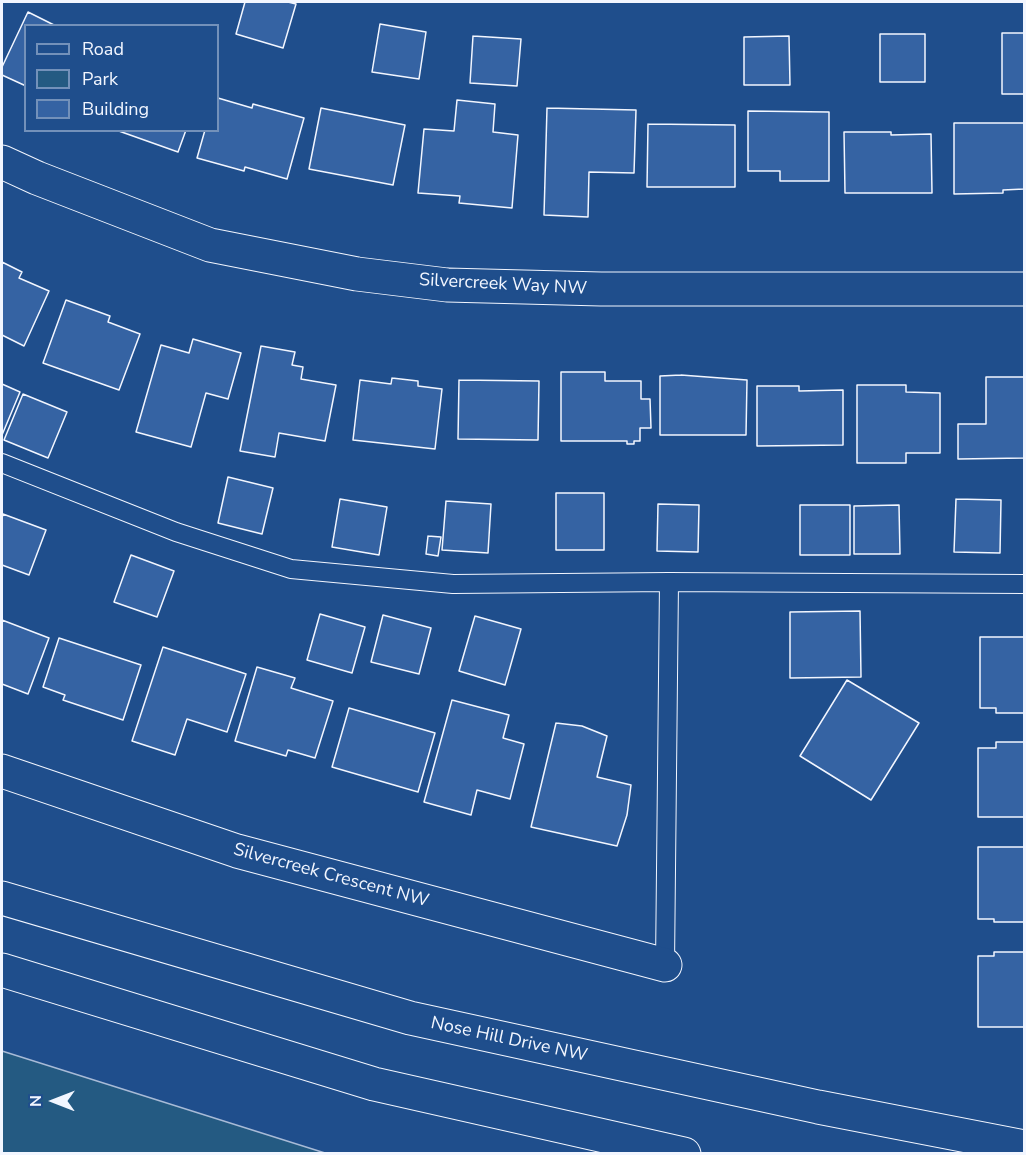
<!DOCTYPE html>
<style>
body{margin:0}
#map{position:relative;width:1026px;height:1155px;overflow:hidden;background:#1f4e8c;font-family:"Nunito Sans",sans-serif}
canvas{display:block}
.frame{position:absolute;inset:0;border:3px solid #f2f6ff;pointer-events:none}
.legend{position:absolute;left:24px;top:24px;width:195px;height:108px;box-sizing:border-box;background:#1f4e8c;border:2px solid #7391ba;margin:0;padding:8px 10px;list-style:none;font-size:18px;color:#f2f6ff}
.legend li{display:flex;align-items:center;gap:12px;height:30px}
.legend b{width:30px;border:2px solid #7391ba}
.north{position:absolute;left:24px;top:1071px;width:60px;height:60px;-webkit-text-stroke:4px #1f4e8c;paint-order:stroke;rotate:270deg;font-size:16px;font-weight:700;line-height:24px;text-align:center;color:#f2f6ff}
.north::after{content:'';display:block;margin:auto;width:21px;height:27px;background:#f2f6ff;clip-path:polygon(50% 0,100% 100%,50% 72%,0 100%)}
</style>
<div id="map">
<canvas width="1026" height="1155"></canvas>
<div class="frame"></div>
<ul class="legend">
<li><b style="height:8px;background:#1f4e8c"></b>Road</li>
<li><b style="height:16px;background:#245a82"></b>Park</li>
<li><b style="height:16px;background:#3563a3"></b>Building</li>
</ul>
<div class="north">N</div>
</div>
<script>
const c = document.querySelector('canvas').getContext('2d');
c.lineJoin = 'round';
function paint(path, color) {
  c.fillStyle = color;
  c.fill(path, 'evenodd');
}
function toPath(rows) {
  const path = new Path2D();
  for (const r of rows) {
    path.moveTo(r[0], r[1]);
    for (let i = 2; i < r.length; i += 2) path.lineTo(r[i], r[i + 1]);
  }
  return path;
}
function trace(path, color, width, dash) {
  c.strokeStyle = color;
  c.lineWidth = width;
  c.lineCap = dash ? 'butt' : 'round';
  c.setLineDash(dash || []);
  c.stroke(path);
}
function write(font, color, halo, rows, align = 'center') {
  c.font = font + ' "Nunito Sans",sans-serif';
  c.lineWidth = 4.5;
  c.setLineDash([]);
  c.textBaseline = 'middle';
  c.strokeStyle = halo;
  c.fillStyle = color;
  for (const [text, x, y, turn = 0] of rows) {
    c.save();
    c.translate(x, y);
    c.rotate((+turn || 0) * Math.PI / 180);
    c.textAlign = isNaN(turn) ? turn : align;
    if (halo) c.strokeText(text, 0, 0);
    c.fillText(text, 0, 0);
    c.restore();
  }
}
const green = toPath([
 [2,1051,325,1153,2,1153,2,1051]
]);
paint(green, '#245a82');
trace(green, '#a8bbd7', 1.5);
const building = toPath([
 [245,2,288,2,296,4,283,48,236,34,245,2],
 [28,12,56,26,26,26,26,86,2,75,2,67,28,12],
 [380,24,426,32,419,79,372,72,380,24],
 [1002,33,1024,33,1024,94,1002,94,1002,33],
 [880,34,925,34,925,82,880,82,880,34],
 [473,36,521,39,517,86,470,83,473,36],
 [789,36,790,85,744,85,744,37,789,36],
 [218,98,252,108,253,104,304,118,287,179,245,167,244,171,197,158,205,130,218,130,218,98],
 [457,100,495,104,493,132,518,135,512,208,459,203,460,196,418,193,424,129,454,131,457,100],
 [321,108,405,125,393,185,309,169,321,108],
 [547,108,636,110,634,173,589,172,588,217,544,215,547,108],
 [748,111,829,112,829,181,780,181,780,171,748,171,748,111],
 [954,123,1024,123,1024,189,1003,190,1003,193,954,194,954,123],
 [648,124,735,125,735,187,647,187,648,124],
 [116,130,186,130,178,152,116,130],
 [844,132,891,132,891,135,931,134,932,193,845,193,844,132],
 [2,262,22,272,19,278,49,291,24,346,2,335,2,262],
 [66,300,110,316,108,322,140,334,119,390,43,363,66,300],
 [193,339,241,353,228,399,206,393,191,447,136,432,161,345,189,353,193,339],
 [261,346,295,352,292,365,303,367,301,379,336,385,325,441,279,433,275,457,240,451,261,346],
 [561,372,605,372,605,381,641,381,641,399,650,399,651,428,640,428,640,441,634,441,634,444,627,444,627,441,561,441,561,372],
 [681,375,747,380,746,435,660,435,660,376,681,375],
 [986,377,1024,377,1024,458,958,459,958,424,986,424,986,377],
 [392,378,418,381,418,386,442,389,435,449,353,440,360,380,391,384,392,378],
 [459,380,539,381,538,440,458,439,459,380],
 [2,384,20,392,2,435,2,384],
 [857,385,906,385,906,392,940,393,940,453,906,453,906,463,857,463,857,385],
 [757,386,799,386,799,391,843,390,843,445,757,446,757,386],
 [23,394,67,412,48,458,4,440,23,394],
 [228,477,273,488,262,534,218,523,228,477],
 [556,493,604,493,604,550,556,550,556,493],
 [340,499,387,507,379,555,332,547,340,499],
 [956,499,1001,500,1000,553,954,552,956,499],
 [446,501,491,504,488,553,442,550,446,501],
 [658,504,699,505,698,552,657,551,658,504],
 [800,505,850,505,850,555,800,555,800,505],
 [899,505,900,554,854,554,854,506,899,505],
 [3,514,46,530,29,575,2,565,2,518,3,514],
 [428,536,441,537,438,556,426,554,428,536],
 [131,555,174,571,157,617,114,602,131,555],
 [860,611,861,677,790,678,790,612,860,611],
 [320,614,365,627,352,673,307,660,320,614],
 [383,615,431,628,419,674,371,662,383,615],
 [475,616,521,629,505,685,459,671,475,616],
 [2,620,49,638,28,694,2,684,2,620],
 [980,637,1024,637,1024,713,996,713,996,708,980,708,980,637],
 [59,638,141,665,123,720,63,700,65,695,43,687,59,638],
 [163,647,246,674,227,732,187,719,175,755,132,741,163,647],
 [257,667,295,678,291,688,333,701,315,758,288,750,286,756,235,741,257,667],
 [847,680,919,723,871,800,800,756,847,680],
 [452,700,509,715,503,738,524,744,510,799,477,790,471,815,424,802,452,700],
 [349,708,435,733,418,792,332,767,349,708],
 [556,723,582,726,607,736,597,777,631,785,627,815,617,846,531,827,556,723],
 [996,742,1024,742,1024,817,978,817,978,748,996,748,996,742],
 [978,847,1024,847,1024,922,994,922,994,919,978,919,978,847],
 [994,952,1024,952,1024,1027,978,1027,978,956,994,956,994,952]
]);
paint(building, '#3563a3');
trace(building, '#f2f6ff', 1.5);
const service = toPath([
 [2,463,176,532,291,569,453,584,669,582,1024,584],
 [665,965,669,582]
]);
const minor = toPath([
 [2,162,37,178,210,245,357,274,447,285,601,289,1024,289],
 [2,771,237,851,665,965]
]);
const secondary = toPath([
 [2,898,410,1018,818,1107,1024,1147],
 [2,970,374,1084,684,1154]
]);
trace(service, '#f2f6ff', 20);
trace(minor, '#f2f6ff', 35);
trace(secondary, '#f2f6ff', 35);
trace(service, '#1f4e8c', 18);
trace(minor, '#1f4e8c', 33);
trace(secondary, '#1f4e8c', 33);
write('18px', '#f2f6ff', '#1f4e8c', [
 ["Silvercreek Way NW",503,285,3],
 ["Silvercreek Crescent NW",331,876,15],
 ["Nose Hill Drive NW",509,1040,12]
]);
</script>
